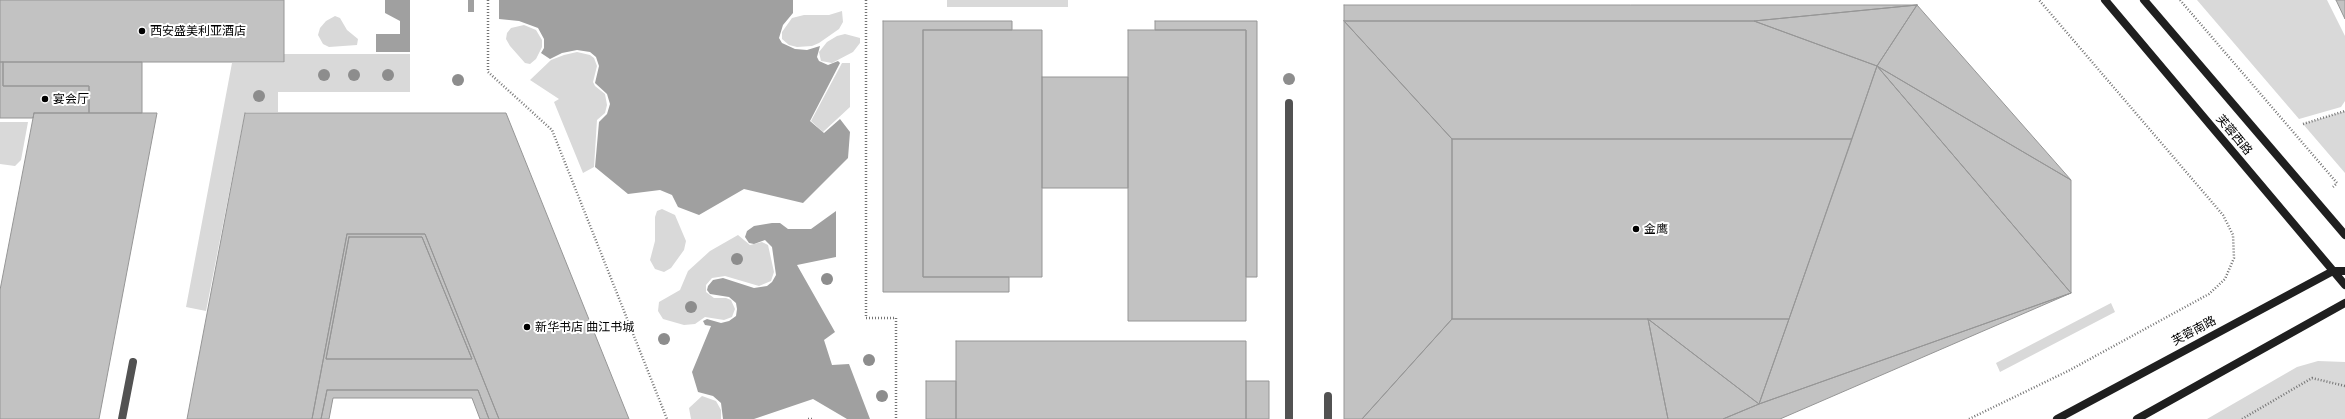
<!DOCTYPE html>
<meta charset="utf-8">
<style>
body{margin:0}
canvas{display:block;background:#fff}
</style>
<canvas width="2345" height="419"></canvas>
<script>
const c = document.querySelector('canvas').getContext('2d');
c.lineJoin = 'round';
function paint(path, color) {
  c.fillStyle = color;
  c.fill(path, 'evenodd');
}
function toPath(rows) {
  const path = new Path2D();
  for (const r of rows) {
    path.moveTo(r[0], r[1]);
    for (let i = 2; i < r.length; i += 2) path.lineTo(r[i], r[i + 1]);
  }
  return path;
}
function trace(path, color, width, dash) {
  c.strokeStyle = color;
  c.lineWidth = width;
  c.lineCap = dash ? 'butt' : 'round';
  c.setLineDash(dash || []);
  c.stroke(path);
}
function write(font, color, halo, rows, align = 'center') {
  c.font = font + ' Quicksand,"Noto Sans SC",sans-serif';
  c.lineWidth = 4;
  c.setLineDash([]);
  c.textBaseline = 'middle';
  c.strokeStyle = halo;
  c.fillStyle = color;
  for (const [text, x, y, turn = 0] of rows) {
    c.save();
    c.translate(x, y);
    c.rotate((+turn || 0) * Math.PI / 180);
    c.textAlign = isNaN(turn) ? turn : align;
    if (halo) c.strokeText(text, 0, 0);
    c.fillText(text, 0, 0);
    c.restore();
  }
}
paint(toPath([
 [947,0,1068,0,1068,7,947,7],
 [2197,0,2327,0,2345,36,2345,101,2341,107,2299,119],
 [842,11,843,22,839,29,819,43,812,46,797,47,789,45,782,39,782,32,792,18,804,15,829,15],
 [335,16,340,18,347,30,358,39,357,45,329,47,323,44,318,35,320,28,326,21],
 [524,25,536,30,542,40,542,47,536,59,530,64,525,63,510,46,506,39,507,33,511,28],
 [845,34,860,38,860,43,853,52,832,63,821,61,819,52,827,42,837,36],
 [577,52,590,55,594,58,597,66,593,82,595,86,605,94,607,105,605,113,597,120,594,167,583,173,554,102,559,99,530,80,551,60,564,55],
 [284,54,410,54,410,92,278,92,278,112,245,112,206,311,186,307,232,63,284,63],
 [842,63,850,63,850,107,823,132,811,121],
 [2345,111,2345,173,2303,124],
 [0,122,28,122,21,160,15,166,0,164],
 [662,209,675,215,686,241,684,250,671,268,664,272,655,269,650,260,655,241,655,217,657,211],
 [738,235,750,245,762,242,768,245,774,272,771,281,759,286,725,276,712,278,706,285,706,292,714,298,726,298,731,300,735,309,732,317,724,320,705,317,695,324,684,325,663,319,658,311,659,302,680,290,688,271,710,251],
 [2111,303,2115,312,2000,372,1996,363],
 [2318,361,2345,362,2345,419,2207,419,2297,367],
 [702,396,716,401,721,410,721,419,691,419,689,408]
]), '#d9d9d9');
paint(toPath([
 [385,0,410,0,410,52,376,52,376,34,400,34,400,21,385,13],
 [468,0,474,0,474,12,468,12],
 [499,0,793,0,793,13,783,25,779,38,782,43,795,49,807,50,820,46,817,57,819,61,828,65,838,61,840,63,810,121,824,133,840,119,850,132,848,158,803,203,744,189,699,215,678,207,672,195,660,190,628,194,595,167,599,122,607,114,610,104,607,94,595,83,599,66,596,57,590,52,577,50,562,53,550,59,541,53,544,48,544,39,538,28,519,21,499,19],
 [836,211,836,257,797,265,835,332,824,340,832,365,849,364,870,419,847,419,813,399,754,419,723,419,721,403,713,396,698,392,692,372,711,326,705,325,703,321,707,319,721,323,729,321,736,316,737,309,736,303,729,297,710,294,707,290,708,286,713,280,723,278,754,288,767,286,772,282,776,275,772,247,765,240,754,244,749,243,745,237,747,231,754,226,772,223,780,223,788,229,811,229]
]), '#a0a0a0');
const building = toPath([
 [0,0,284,0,284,62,0,62,0,0],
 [2336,0,2345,0,2345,19,2336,0],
 [1344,5,1917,5,1754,21,1344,21,1344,5],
 [1917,5,2071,180,1877,66,1917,5],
 [1917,5,1877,66,1754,21,1917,5],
 [883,21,1012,21,1012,30,923,30,923,277,1009,277,1009,292,883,292,883,21],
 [1155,21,1257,21,1257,277,1246,277,1246,30,1155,30,1155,21],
 [1344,21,1452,139,1452,319,1362,419,1344,419,1344,21],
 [1344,21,1754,21,1877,66,1852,139,1452,139,1344,21],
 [923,30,1042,30,1042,277,923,277,923,30],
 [1128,30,1246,30,1246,321,1128,321,1128,30],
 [0,62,3,62,3,86,89,86,89,113,34,113,33,118,0,118,0,62],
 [3,62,142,62,142,113,89,113,89,86,3,86,3,62],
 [1877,66,2071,293,1759,404,1789,319,1877,66],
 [1877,66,2071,180,2071,293,1877,66],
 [1042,77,1128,77,1128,188,1042,188,1042,77],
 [34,113,157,113,99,419,0,419,0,290,34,113],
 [245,113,506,113,629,419,499,419,425,234,347,234,312,419,187,419,245,113],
 [1452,139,1852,139,1789,319,1452,319,1452,139],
 [347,234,425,234,499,419,489,419,478,390,327,390,321,419,312,419,347,234],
 [349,237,422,237,472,359,326,359,349,237],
 [349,237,422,237,472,359,326,359,349,237],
 [2071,293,1780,419,1723,419,1759,404,2071,293],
 [1452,319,1648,319,1668,419,1362,419,1452,319],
 [1648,319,1759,404,1723,419,1668,419,1648,319],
 [1648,319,1789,319,1759,404,1648,319],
 [956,341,1246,341,1246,419,956,419,956,341],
 [926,381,956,381,956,419,926,419,926,381],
 [1246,381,1269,381,1269,419,1246,419,1246,381],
 [327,390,478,390,489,419,480,419,472,398,333,398,329,419,321,419,327,390]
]);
paint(building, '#c2c2c2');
trace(building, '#969696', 1);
trace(toPath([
 [488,0,488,72,552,130,667,419],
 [866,0,866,318,896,318,896,419],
 [2180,0,2337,183,2333,187],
 [2303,124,2345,111],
 [808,419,813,419],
 [1969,419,2068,371,2209,294,2225,279,2234,258,2233,235,2223,215,2039,0],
 [2242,419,2312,378,2345,386]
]), '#747474', 2.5, [1, 2]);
trace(toPath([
 [1289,103,1289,419],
 [1328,396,1328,419],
 [122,419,133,362]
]), '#525252', 8);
trace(toPath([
 [2105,0,2345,285],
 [2144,0,2345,235],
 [2057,419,2333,271,2345,271],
 [2137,419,2345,303]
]), '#1f1f1f', 8);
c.fillStyle = '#8d8d8d';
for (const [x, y] of [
 [324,75],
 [354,75],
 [388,75],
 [1289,79],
 [458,80],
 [259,96],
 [737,259],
 [827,279],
 [691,307],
 [664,339],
 [869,360],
 [882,396]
]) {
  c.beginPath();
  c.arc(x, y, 6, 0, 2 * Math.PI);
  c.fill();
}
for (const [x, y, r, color] of [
 [142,31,4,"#000"],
 [45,99,4,"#000"],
 [1636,229,4,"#000"],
 [527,327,4,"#000"]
]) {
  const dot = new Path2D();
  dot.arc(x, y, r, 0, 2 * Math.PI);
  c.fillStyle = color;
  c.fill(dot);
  trace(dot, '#fff', 1.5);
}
write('12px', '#000', '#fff', [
 ["西安盛美利亚酒店",150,31],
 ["宴会厅",53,99],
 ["金鹰",1644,229],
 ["新华书店 曲江书城",535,327]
], 'left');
write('12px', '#000', '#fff', [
 ["芙蓉西路",2234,135,50],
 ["芙蓉南路",2194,331,-28]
]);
</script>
